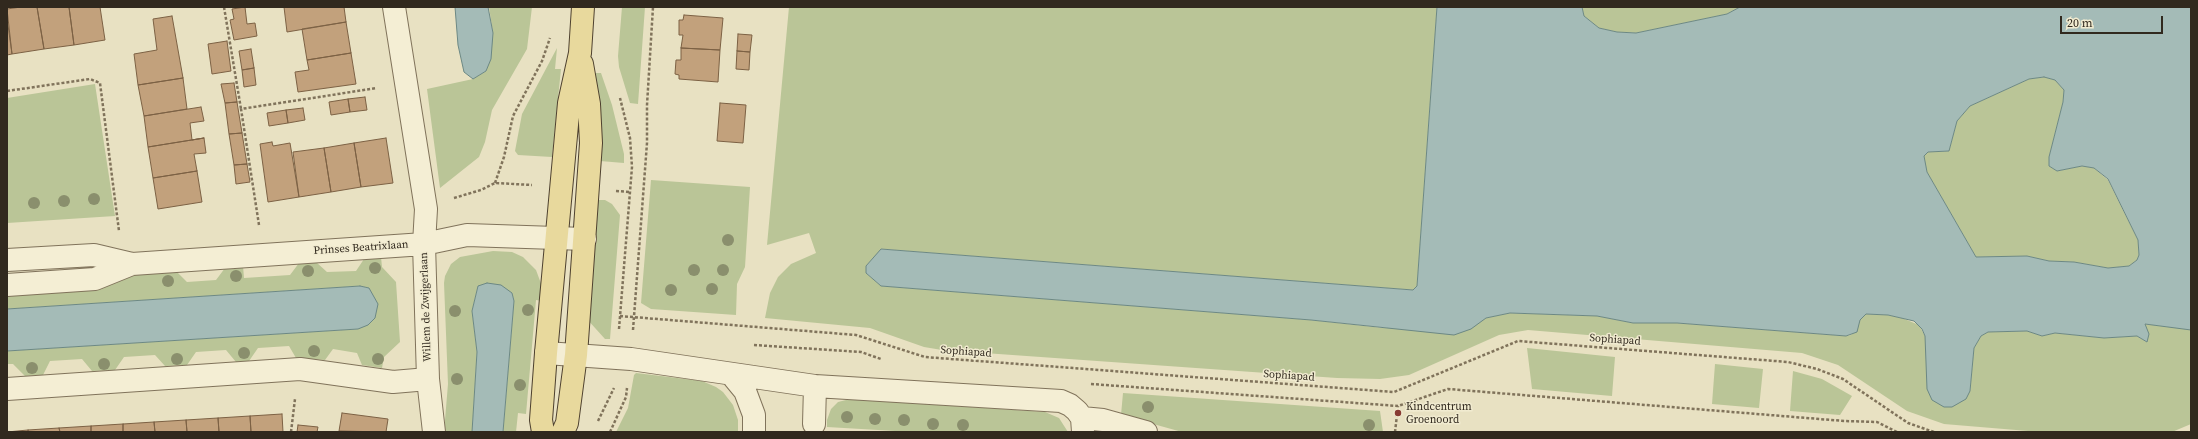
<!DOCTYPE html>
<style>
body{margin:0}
#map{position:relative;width:2198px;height:439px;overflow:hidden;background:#e8e1c2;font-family:"Source Serif 4",serif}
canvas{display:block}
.frame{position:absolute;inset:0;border:8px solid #31291e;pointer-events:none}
.scale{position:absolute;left:2060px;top:16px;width:103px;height:18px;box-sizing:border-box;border:2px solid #31291e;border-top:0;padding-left:5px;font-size:12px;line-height:14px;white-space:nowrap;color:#31291e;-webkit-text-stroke:3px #f1ebd0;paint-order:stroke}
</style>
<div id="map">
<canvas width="2198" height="439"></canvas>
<div class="frame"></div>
<div class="scale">20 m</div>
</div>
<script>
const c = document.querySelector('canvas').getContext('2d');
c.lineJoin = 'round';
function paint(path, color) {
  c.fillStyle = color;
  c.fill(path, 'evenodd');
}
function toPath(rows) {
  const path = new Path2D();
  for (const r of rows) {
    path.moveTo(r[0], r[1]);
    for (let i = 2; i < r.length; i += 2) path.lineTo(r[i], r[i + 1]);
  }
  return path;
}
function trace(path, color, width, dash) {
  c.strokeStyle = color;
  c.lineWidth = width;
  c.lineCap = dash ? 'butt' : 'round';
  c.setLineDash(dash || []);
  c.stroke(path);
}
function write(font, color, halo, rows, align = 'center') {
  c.font = font + ' "Source Serif 4",serif';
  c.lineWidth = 3;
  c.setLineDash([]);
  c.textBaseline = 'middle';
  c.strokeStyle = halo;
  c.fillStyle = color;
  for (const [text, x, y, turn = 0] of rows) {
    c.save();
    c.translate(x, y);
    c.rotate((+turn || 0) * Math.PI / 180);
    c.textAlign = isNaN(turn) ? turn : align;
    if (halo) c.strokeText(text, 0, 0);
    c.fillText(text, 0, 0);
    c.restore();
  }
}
paint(toPath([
 [489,7,532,7,527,49,492,110,485,142,479,157,440,188,427,89,473,79,486,71,493,33],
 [622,7,645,7,638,104,630,103,619,67,618,56],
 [789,7,1437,7,1417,286,1413,290,882,249,866,266,866,273,881,286,1311,320,1383,328,1480,321,1486,318,1510,313,1597,316,1633,323,1677,323,1846,336,1851,335,1860,320,1866,314,1888,315,1902,318,1919,325,1925,336,1970,391,1974,348,1981,336,1988,332,2027,331,2042,336,2055,333,2104,338,2137,336,2147,342,2145,324,2175,327,2191,330,2191,424,2172,432,2040,432,1944,424,1907,411,1838,365,1802,353,1528,330,1499,335,1409,375,1380,379,1337,378,942,350,924,347,870,328,765,318,770,293,778,277,791,264,816,253,809,233,767,245],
 [1582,7,1740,7,1727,14,1636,33,1617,32,1599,28,1584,16],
 [557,48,555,69,561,69,552,157,518,155,515,151,522,114],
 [595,73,601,73,612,105,624,154,624,163,600,161],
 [2044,77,2055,80,2064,90,2063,102,2049,157,2049,166,2057,171,2082,166,2094,168,2108,180,2138,240,2139,255,2137,260,2129,266,2108,268,2074,262,2049,261,2027,256,1976,257,1927,172,1923,156,1928,152,1949,151,1957,121,1970,106,2029,79],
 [95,84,115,216,7,223,7,98],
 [651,180,750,187,745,267,737,284,736,315,651,309,641,303],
 [597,200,605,200,612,204,620,215,610,339,605,339,586,318],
 [493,251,512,252,523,257,536,270,543,289,542,301,536,300,526,414,518,413,516,432,503,432,514,301,512,293,478,286,472,311,477,352,472,432,444,432,448,384,444,283,445,276,451,264,460,257],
 [381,257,382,267,396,282,400,342,384,357,382,368,362,365,357,353,333,349,325,360,296,358,289,346,258,348,249,361,236,362,226,350,196,352,187,365,165,366,155,355,124,357,115,370,92,371,82,359,50,361,43,375,25,376,13,364,7,364,7,351,358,329,369,288,360,286,7,309,7,292,133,274,176,271,187,282,216,280,225,268,243,266,244,278,290,275,299,263,316,262,327,272,356,271,364,259],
 [1527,348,1615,357,1612,396,1532,389],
 [1715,364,1763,369,1759,408,1712,404],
 [1793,371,1822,379,1852,396,1840,415,1790,411],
 [636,373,702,381,716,387,723,392,733,405,738,420,738,432,616,432,628,408,634,375],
 [1123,393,1380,411,1383,432,1182,432,1121,415],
 [850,399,1045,412,1059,418,1068,432,912,432,827,427,827,420,831,409,838,402]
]), '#bac597');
const water = toPath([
 [455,7,488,7,493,33,491,59,486,71,473,79,464,72,458,45,455,7],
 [1437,7,1582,7,1584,16,1599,28,1617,32,1636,33,1727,14,1740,7,2191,7,2191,330,2145,324,2149,334,2147,342,2137,336,2104,338,2055,333,2042,336,2027,331,1988,332,1981,336,1974,348,1970,391,1966,399,1952,407,1944,407,1932,400,1927,389,1925,336,1922,329,1914,321,1888,315,1866,314,1860,320,1857,332,1846,336,1677,323,1633,323,1597,316,1510,313,1486,318,1471,329,1454,335,1311,320,881,286,866,273,866,266,881,249,1413,290,1417,286,1437,7],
 [2044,77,2055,80,2064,90,2063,102,2049,157,2049,166,2057,171,2082,166,2094,168,2108,179,2138,240,2139,255,2137,260,2129,266,2108,268,2074,262,2049,261,2027,256,1976,257,1927,172,1924,156,1928,152,1949,151,1957,121,1970,106,2029,79,2044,77],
 [487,283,501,285,512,293,514,301,503,432,472,432,477,352,472,311,478,286,487,283],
 [360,286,369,288,378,304,375,318,368,325,358,329,7,351,7,309,360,286]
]);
paint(water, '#a4bbb7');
trace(water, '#6c8884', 1);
const building = toPath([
 [21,7,37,7,44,49,12,54,7,9,21,7],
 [37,7,69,7,74,45,44,49,37,7],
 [69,7,100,7,105,40,74,45,69,7],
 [245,7,247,24,255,23,257,36,234,40,230,20,234,19,232,9,245,7],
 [284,7,344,7,346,22,287,32,284,7],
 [684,15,723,18,720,50,681,48,683,35,679,35,679,20,683,20,684,15],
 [172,16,183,78,138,85,134,54,157,50,153,19,172,16],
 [7,18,12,54,7,55,7,18],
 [346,22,351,53,307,60,302,29,346,22],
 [738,34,752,35,750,52,737,51,738,34],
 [227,41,231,71,212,74,208,44,227,41],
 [681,48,720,50,718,82,679,79,679,75,675,74,676,60,681,60,681,48],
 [251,49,254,68,242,70,239,51,251,49],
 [737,51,750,52,749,70,736,69,737,51],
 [351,53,356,84,298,92,295,72,309,70,307,60,351,53],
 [254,68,256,85,244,87,242,70,254,68],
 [183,78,187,109,144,116,138,85,183,78],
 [234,83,237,102,225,103,221,84,234,83],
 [365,97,367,110,350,112,348,99,365,97],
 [348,99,350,112,331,115,329,102,348,99],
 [237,102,242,133,229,134,225,103,237,102],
 [720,103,746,105,743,143,717,141,720,103],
 [201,107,204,121,190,123,192,140,204,138,148,147,144,116,201,107],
 [303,108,305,120,288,123,286,110,303,108],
 [286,110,288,123,269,126,267,113,286,110],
 [242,133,247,164,234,165,229,134,242,133],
 [204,138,206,153,194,154,197,171,153,178,148,147,204,138],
 [386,138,393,183,361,187,354,143,386,138],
 [272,142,273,146,290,143,299,197,268,202,260,144,272,142],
 [354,143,361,187,331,192,324,148,354,143],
 [324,148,331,192,299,197,293,152,324,148],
 [247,164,250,182,236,184,234,165,247,164],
 [197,171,202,202,158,209,153,178,197,171],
 [342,413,388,419,386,432,339,431,342,413],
 [282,414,283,432,251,432,250,416,282,414],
 [250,416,251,432,219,432,218,418,250,416],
 [218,418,219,432,187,432,186,420,218,418],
 [186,420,187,432,155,432,154,422,186,420],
 [154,422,155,432,123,432,123,424,154,422],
 [123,424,123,432,91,432,91,426,123,424],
 [298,425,318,427,317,432,297,432,298,425],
 [91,426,91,432,60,432,59,428,91,426],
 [59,428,60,432,28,432,28,430,59,428],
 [28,430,28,432,7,432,28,430]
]);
paint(building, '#c2a17c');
trace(building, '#7c6144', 1);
const minor = toPath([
 [394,7,426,209,424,244,428,379,434,432],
 [7,260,94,255,132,264,424,244,467,235,585,239],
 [7,285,95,279,132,264],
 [546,353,631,359,815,386,1061,401,1070,405,1077,411,1082,418,1083,432],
 [731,374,745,391,754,415,754,432],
 [7,389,300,369,393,382,428,379],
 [1082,418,1103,420,1146,432],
 [814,424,815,386]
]);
const major = toPath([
 [543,432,541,420,546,353,569,103,580,53,583,7],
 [563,432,567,423,576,355,591,143,589,104,582,64]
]);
trace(minor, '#80735b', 24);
trace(major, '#4e412f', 24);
trace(toPath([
 [224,7,241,109],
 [7,91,90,79,100,83,119,231],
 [495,183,504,157,513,116,542,61,550,38],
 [616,191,630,192],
 [454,198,481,190,495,183,532,185],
 [259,225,241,109,377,88],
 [620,316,856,335,925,357,1394,392,1518,341,1788,362,1817,369,1843,379,1908,423,1934,432],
 [619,329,632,167,630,138,620,98],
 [633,330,647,143,647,105,653,7],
 [754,345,861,352,881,359],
 [1091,384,1398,406,1448,389,1844,421,1877,422,1897,432],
 [598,421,614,388],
 [291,432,295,399],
 [610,432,626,397,627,388],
 [1395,432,1398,406]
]), '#80735b', 2.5, [3, 2]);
trace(minor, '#f4eed4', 22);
trace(major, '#e8d99d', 22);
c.fillStyle = '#8a8f6d';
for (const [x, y] of [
 [94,199],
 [64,201],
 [34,203],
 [728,240],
 [375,268],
 [694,270],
 [723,270],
 [308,271],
 [236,276],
 [168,281],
 [712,289],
 [671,290],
 [528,310],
 [455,311],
 [314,351],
 [244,353],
 [177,359],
 [378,359],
 [104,364],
 [32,368],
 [457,379],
 [520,385],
 [1148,407],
 [847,417],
 [875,419],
 [904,420],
 [933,424],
 [963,425],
 [1369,425]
]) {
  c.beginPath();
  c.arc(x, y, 6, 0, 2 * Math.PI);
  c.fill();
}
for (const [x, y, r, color] of [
 [1398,413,4,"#883b32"]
]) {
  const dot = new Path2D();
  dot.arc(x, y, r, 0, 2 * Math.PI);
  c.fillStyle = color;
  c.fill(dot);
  trace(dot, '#f1ebd0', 1.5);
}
write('11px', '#31291e', '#f1ebd0', [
 ["Prinses Beatrixlaan",361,248,-4],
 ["Willem de Zwijgerlaan",426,307,-92],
 ["Sophiapad",1615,340,4],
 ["Sophiapad",966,352,4],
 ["Sophiapad",1289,376,4]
]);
write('11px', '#31291e', '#f1ebd0', [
 ["Kindcentrum",1406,407],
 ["Groenoord",1406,420]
], 'left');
</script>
